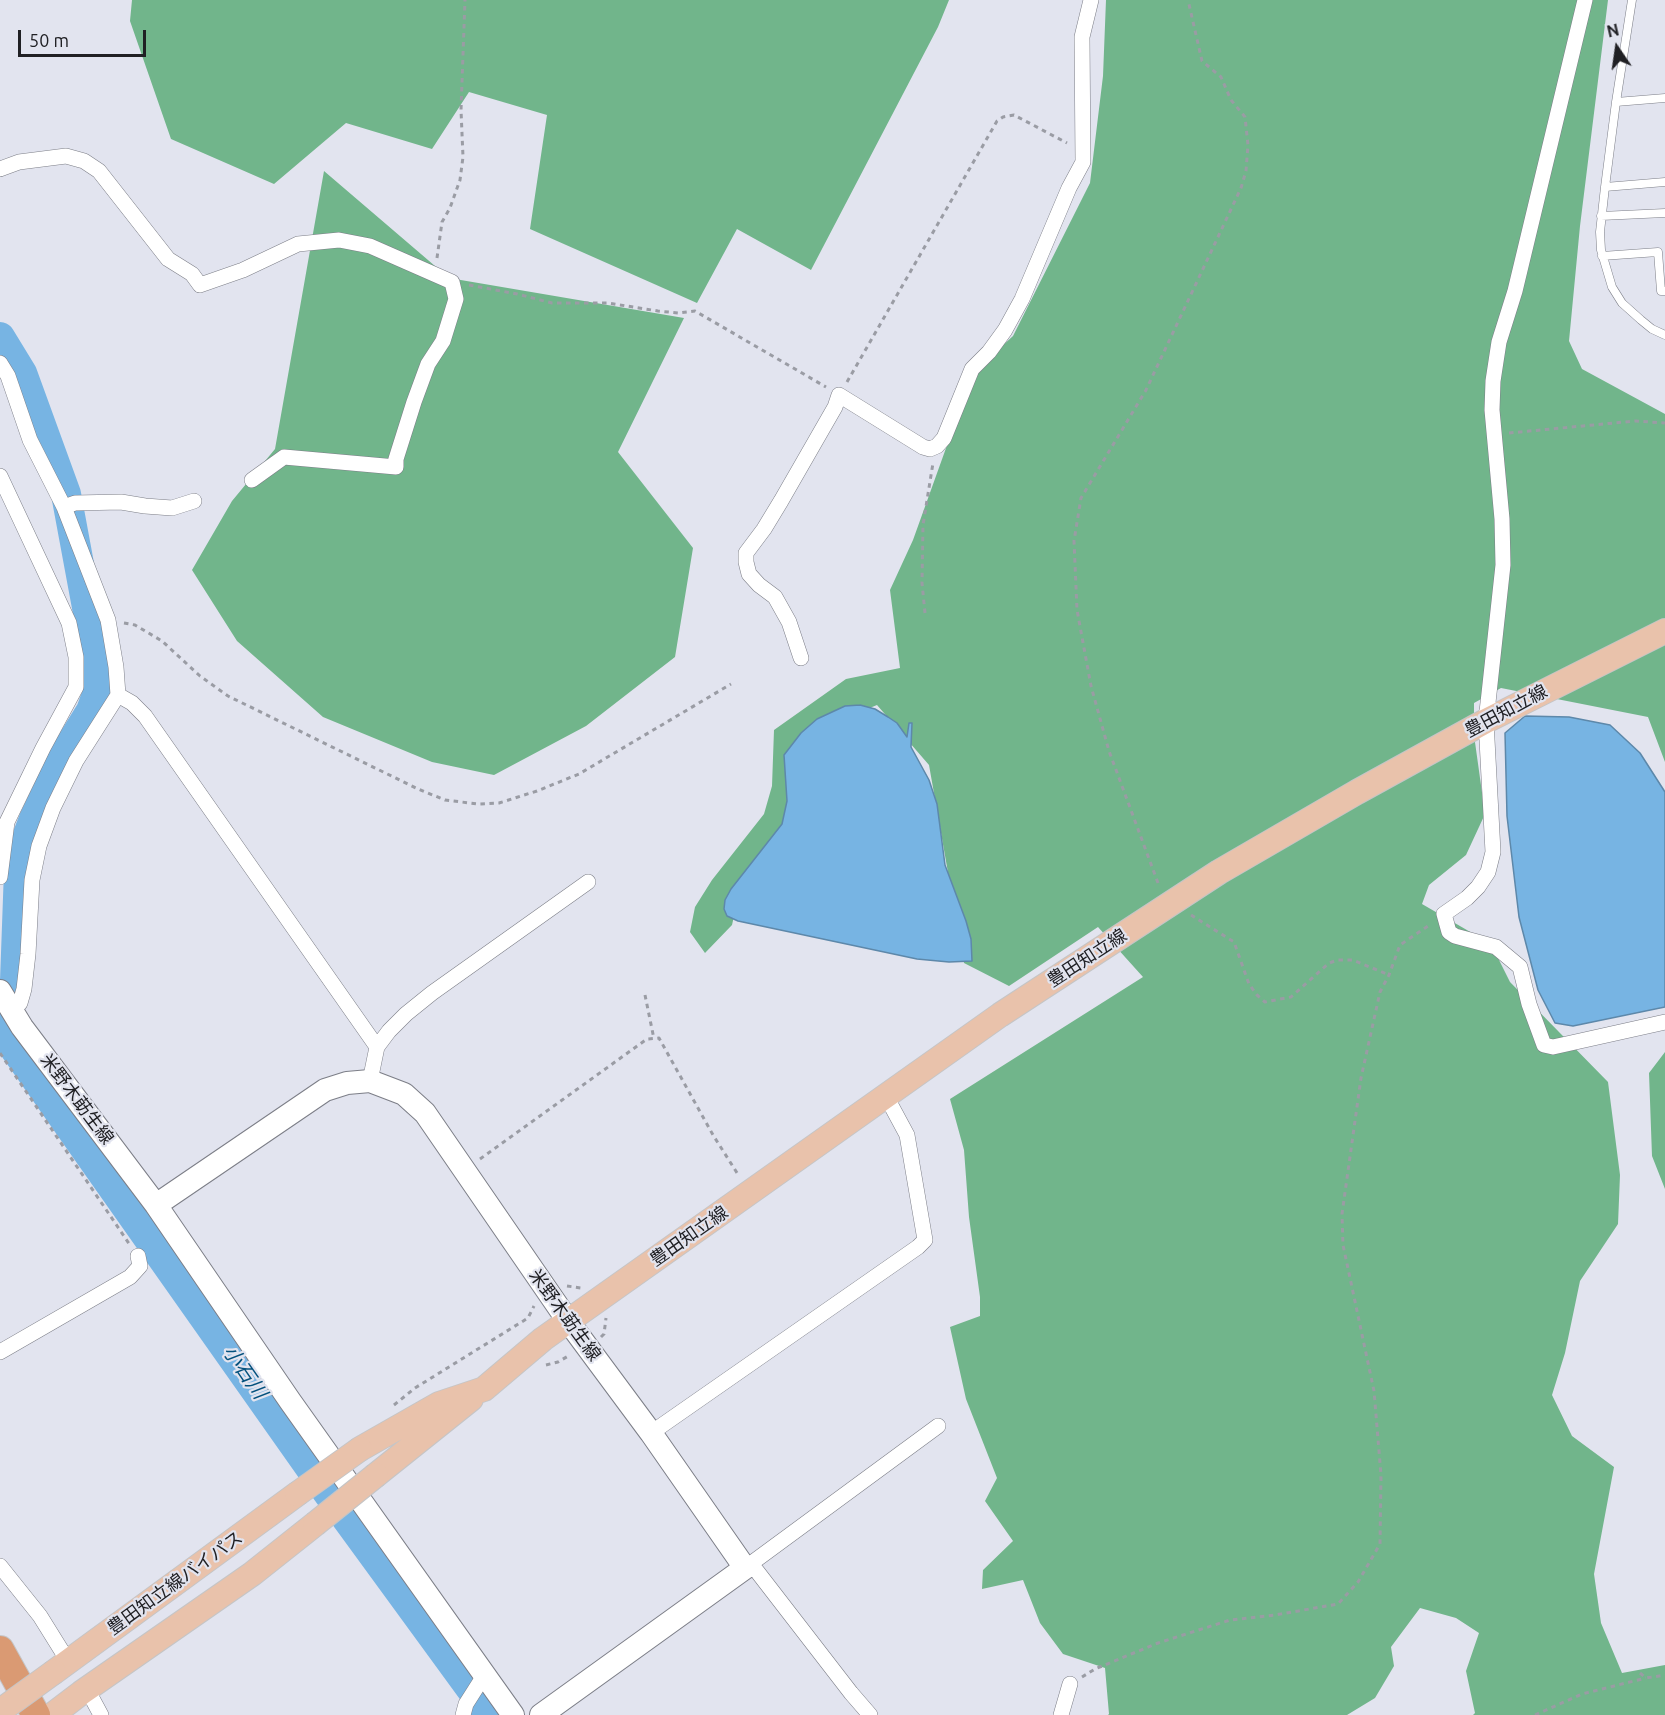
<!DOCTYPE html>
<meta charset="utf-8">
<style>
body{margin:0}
#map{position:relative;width:1665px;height:1715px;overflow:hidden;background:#e2e4ef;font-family:Ubuntu,sans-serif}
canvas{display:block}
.north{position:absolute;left:1587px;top:18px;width:60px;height:60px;-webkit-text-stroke:4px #e2e4ef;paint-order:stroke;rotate:347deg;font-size:16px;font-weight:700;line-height:24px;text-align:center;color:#202024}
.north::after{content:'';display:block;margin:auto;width:21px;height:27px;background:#202024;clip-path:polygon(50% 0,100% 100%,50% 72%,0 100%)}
.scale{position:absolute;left:18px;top:30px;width:128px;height:27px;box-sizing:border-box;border:3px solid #202024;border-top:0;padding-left:8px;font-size:18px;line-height:21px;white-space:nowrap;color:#202024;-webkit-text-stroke:4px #e2e4ef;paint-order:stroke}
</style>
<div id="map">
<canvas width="1665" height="1715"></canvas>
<div class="north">N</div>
<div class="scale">50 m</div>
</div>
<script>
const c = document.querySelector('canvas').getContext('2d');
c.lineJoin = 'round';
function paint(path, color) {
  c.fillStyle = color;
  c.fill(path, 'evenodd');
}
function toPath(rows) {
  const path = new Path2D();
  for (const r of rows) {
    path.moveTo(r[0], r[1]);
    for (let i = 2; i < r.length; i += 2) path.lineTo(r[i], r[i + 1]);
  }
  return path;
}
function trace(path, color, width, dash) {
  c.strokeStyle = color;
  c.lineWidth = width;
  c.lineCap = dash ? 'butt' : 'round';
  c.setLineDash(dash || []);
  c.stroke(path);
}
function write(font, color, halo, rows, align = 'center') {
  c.font = font + ' Ubuntu,"Noto Sans JP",sans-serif';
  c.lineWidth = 4.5;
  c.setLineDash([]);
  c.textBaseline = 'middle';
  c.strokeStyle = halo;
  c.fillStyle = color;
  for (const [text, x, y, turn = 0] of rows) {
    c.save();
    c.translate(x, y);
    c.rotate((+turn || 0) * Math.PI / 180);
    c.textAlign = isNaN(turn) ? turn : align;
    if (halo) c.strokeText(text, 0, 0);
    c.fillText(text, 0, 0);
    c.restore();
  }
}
paint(toPath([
 [132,0,949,0,938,27,811,270,737,229,697,303,530,229,547,115,469,92,432,149,346,123,274,184,171,139,130,21],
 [1106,0,1608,0,1580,226,1569,341,1582,369,1665,414,1665,762,1648,717,1501,688,1474,703,1474,735,1485,814,1466,855,1429,885,1422,904,1491,944,1510,982,1608,1082,1620,1175,1618,1224,1580,1281,1565,1353,1552,1395,1572,1436,1614,1467,1594,1574,1601,1623,1622,1673,1665,1665,1665,1715,1473,1715,1475,1713,1466,1671,1479,1633,1456,1618,1420,1608,1391,1647,1394,1666,1375,1698,1347,1715,1108,1715,1109,1714,1105,1668,1063,1654,1040,1623,1023,1580,982,1589,983,1570,1013,1541,985,1501,997,1478,966,1399,950,1327,980,1316,980,1297,969,1217,964,1150,950,1099,1143,977,1098,927,1009,986,964,963,929,765,877,705,828,725,798,790,769,870,738,898,732,925,705,953,690,932,695,907,712,880,764,814,772,786,774,730,846,679,900,668,890,590,913,540,973,373,1013,336,1090,183,1103,76],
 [324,171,449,278,684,318,618,452,693,548,675,657,586,726,494,775,432,762,323,717,237,641,192,570,232,501,275,449],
 [1665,1052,1665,1189,1652,1156,1649,1073]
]), '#71b58b');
const water = toPath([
 [860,705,875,709,888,717,897,723,907,737,909,723,912,723,911,747,929,780,937,804,945,865,966,921,971,939,972,961,949,962,917,959,738,921,727,916,724,909,725,900,731,889,782,824,787,801,784,755,801,733,817,719,845,706,860,705],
 [1525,716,1569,717,1610,725,1640,753,1665,792,1665,1007,1573,1026,1555,1023,1538,990,1519,917,1507,816,1505,733,1525,716]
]);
paint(water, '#77b4e3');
trace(water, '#5d88aa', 1.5);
trace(toPath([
 [0,345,8,348]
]), '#5d88aa', 5);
trace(toPath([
 [0,337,22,373,66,494,99,672,96,697,91,711,65,753,34,819,24,845,19,870,15,981,0,1021],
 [0,1028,328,1493,490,1715]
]), '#77b4e3', 30);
const lane = toPath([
 [1632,0,1616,102,1605,187,1600,232,1601,250,1612,287,1622,303,1641,320,1652,329,1665,335],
 [1616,102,1665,98],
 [1605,187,1665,182],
 [1601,216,1665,213],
 [1602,256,1658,252,1661,291,1665,291]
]);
const street = toPath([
 [1585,0,1515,291,1499,342,1493,381,1492,410,1502,519,1503,565,1486,721,1493,852,1488,872,1478,887,1467,898,1444,914,1449,932,1455,936,1496,947,1520,967,1529,1004,1544,1045,1553,1047,1665,1022],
 [0,169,19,162,66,156,84,161,99,171,168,259,192,274,200,285,243,270,298,244,339,240,370,246,452,282,456,299,443,341,428,364,414,402,396,459,396,467,284,457,252,480],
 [0,363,8,376,30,440,64,507,108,620,116,667,118,695,76,761,53,808,39,846,32,880,28,954,24,989,20,1003,11,1010],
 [0,476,69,623,76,657,76,687,43,748,7,822,0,877],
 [64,507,75,503,121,502,145,506,172,508,194,501],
 [801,658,789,622,775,597,759,585,749,574,746,562,746,553,764,529,781,501,835,407,839,395,923,447,930,449,937,446,944,438,972,369,989,352,1005,330,1022,299,1069,188,1083,162,1082,37,1091,0],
 [118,695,132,703,145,716,377,1047,370,1081],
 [377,1047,389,1031,406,1014,432,993,588,882],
 [0,1352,130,1277,140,1266,138,1256],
 [651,1433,918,1247,925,1240,907,1135,886,1096],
 [0,1566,40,1616,68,1661],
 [745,1568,938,1426],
 [745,1568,756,1570,851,1693,870,1715],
 [87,1689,101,1715],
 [463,1715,466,1704,480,1682,485,1677],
 [1061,1715,1070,1684]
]);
const secondary = toPath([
 [0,991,22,1027,156,1205,290,1401,513,1715],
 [156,1205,325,1090,347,1083,370,1081,404,1094,425,1113,568,1321,651,1433,745,1568,541,1715]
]);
const primary = toPath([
 [360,1449,439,1404,484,1389,543,1339,1000,1015,1219,872,1357,792,1486,721,1665,631],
 [376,1475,471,1399],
 [54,1672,297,1494],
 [52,1715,81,1693,252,1574,315,1524]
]);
const highway = toPath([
 [0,1650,36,1715]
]);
trace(lane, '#7c7e87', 9);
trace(street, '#7c7e87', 16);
trace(secondary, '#7c7e87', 24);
trace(primary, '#c5c5c6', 26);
trace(highway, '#c5c5c6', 30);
trace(toPath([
 [437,258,442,222,450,208,460,180,463,157,461,110,465,0],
 [469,285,517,294,552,303,608,303,658,311,678,313,695,311,826,387],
 [847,382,997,121,1003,117,1014,115,1067,143],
 [1509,433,1635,421,1665,423],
 [925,613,922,583,923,525,933,463],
 [124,623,135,625,162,641,200,676,228,696,418,789,445,800,478,804,499,803,537,791,579,774,731,684],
 [1158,883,1109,751,1091,686,1077,610,1074,541,1081,498,1146,390,1241,188,1246,171,1248,145,1245,117,1231,100,1221,77,1202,61,1188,0],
 [1191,915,1234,942,1249,984,1257,995,1265,1002,1291,997,1329,963,1338,960,1353,960,1389,975],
 [645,995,654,1039],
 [0,1053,130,1245],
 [480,1159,647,1039,659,1038,713,1135,739,1176],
 [567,1286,581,1288],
 [601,1337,604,1334,606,1318],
 [546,1365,558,1362,570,1355],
 [394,1405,415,1388,528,1318,534,1306],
 [1640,1673,1646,1678,1665,1675],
 [1082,1677,1095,1669,1158,1643,1230,1620,1275,1615,1338,1604,1358,1582,1380,1544,1381,1475,1374,1391,1343,1245,1342,1214,1361,1078,1380,992,1389,975,1400,945,1431,924],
 [1535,1715,1582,1694,1646,1678]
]), '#9a9ca4', 3, [4.5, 4.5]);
trace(lane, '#fff', 8);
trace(street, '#fff', 15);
trace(secondary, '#fff', 22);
trace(primary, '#e9c2ab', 24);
trace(highway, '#da9a73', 28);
const primaryBridge = toPath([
 [297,1494,360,1449],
 [315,1524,376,1475],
 [0,1711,54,1672]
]);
trace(primaryBridge, '#c5c5c6', 26, []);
trace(primaryBridge, '#e9c2ab', 24);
write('18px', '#202024', '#e2e4ef', [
 ["豊田知立線",1506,711,-28],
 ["豊田知立線",1087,958,-33],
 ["米野木莇生線",77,1099,53],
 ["豊田知立線",689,1236,-35],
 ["米野木莇生線",565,1315,54],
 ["豊田知立線バイパス",175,1583,-36]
]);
write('italic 20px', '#04517d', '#e2e4ef', [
 ["小石川",245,1372,55]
]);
</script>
